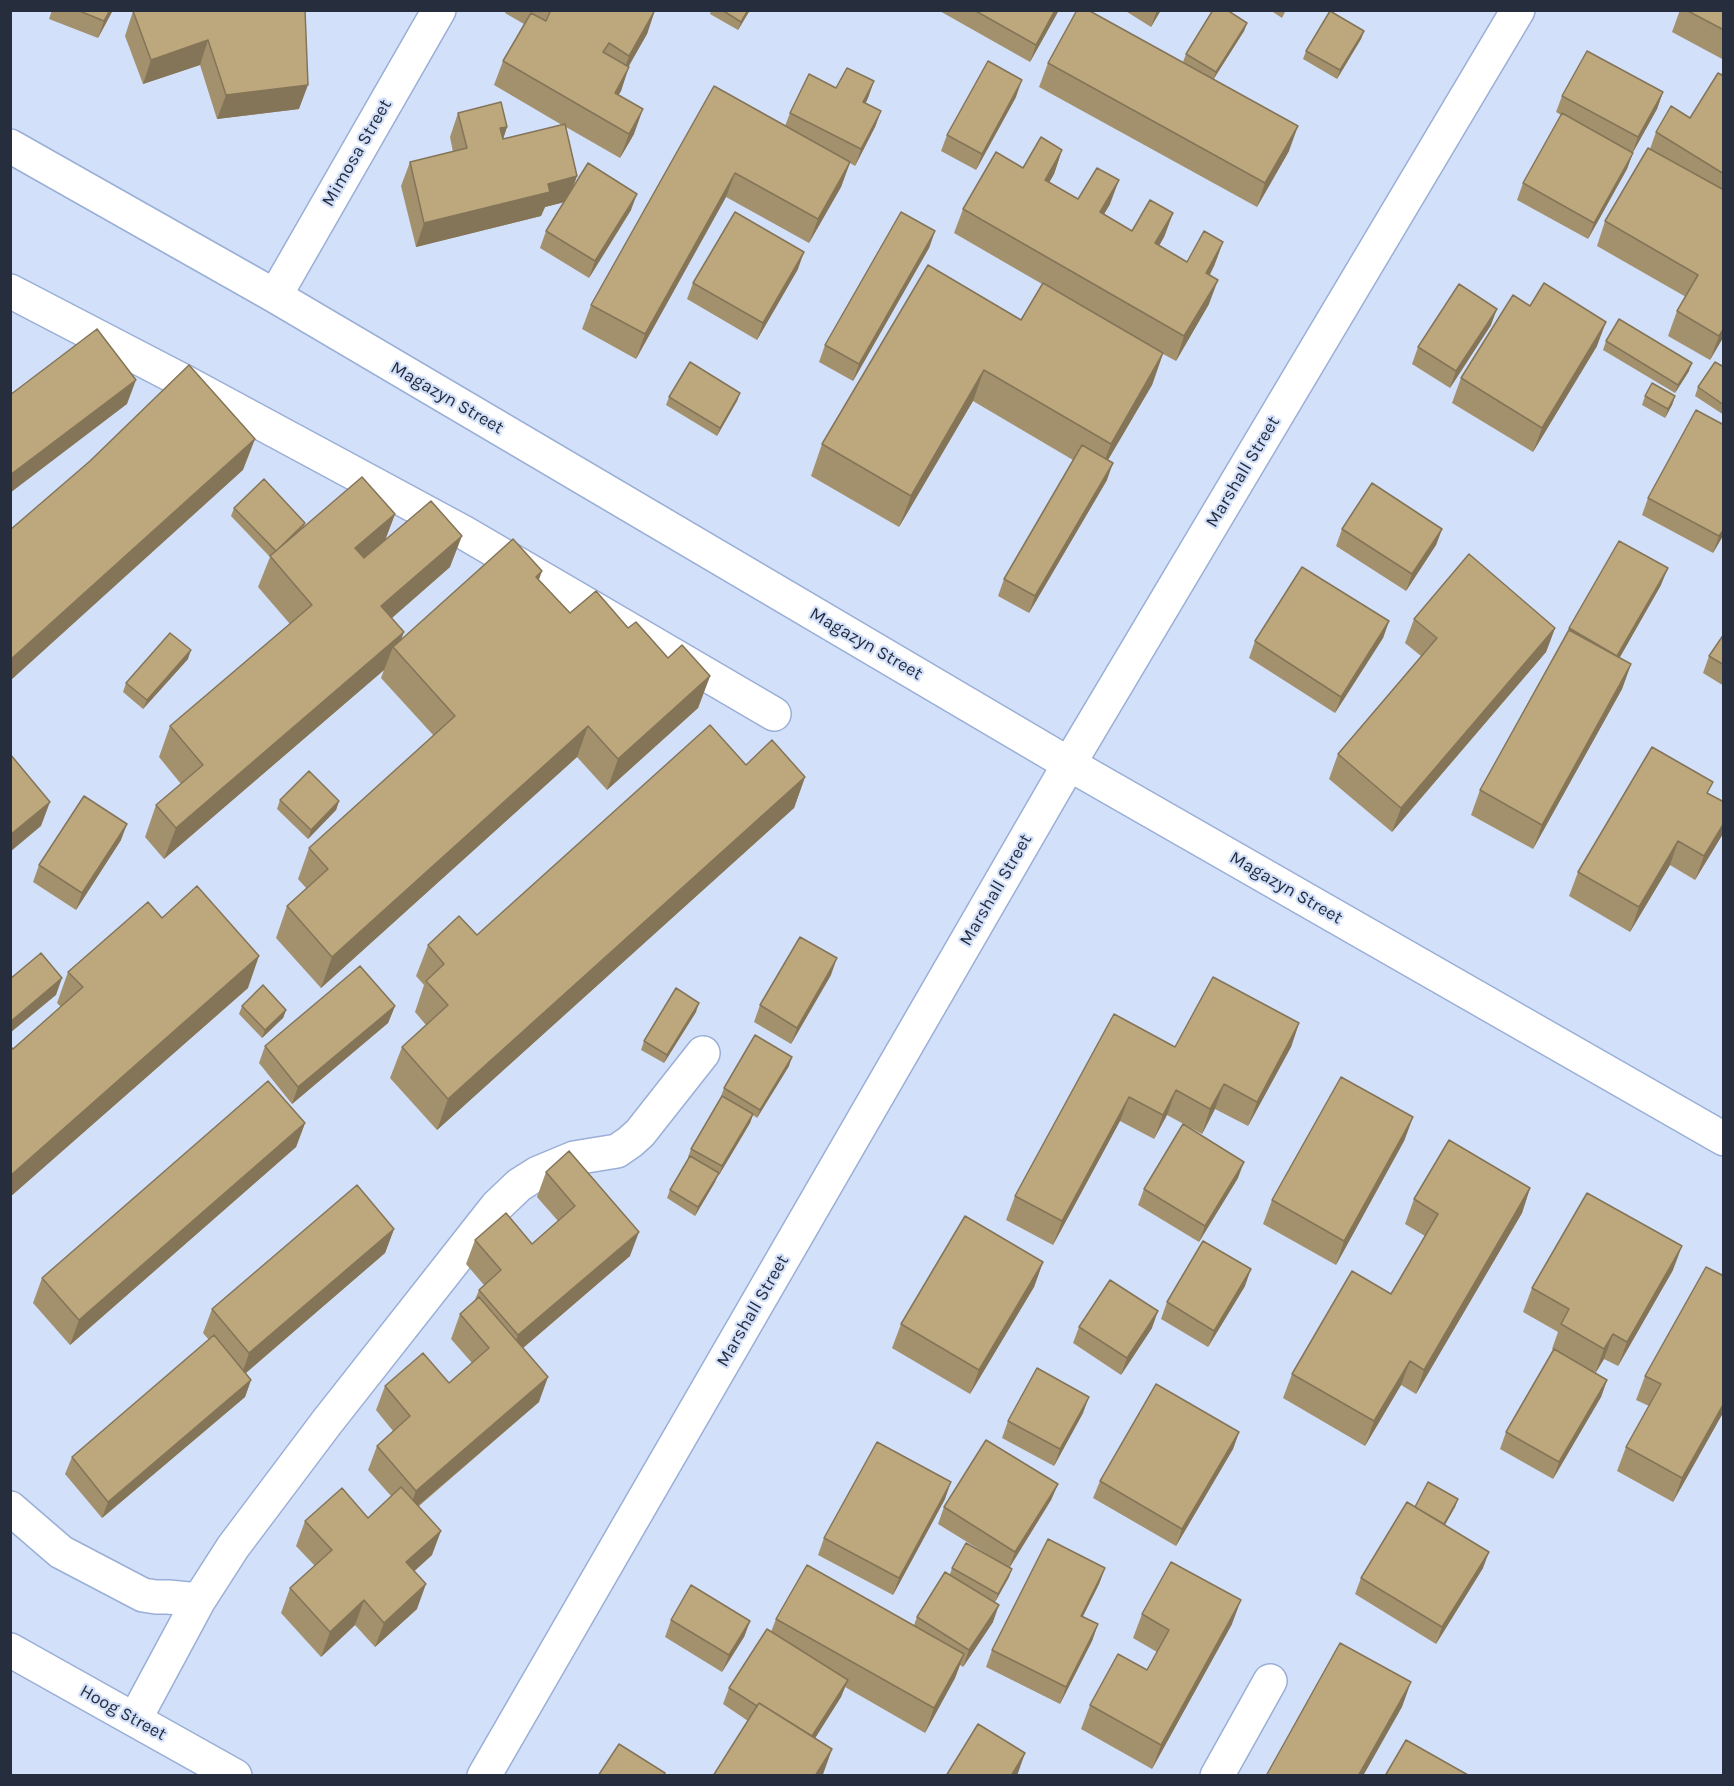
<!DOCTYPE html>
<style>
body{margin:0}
#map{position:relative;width:1734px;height:1786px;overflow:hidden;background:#d3e0fa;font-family:Karla,sans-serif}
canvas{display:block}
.frame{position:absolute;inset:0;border:12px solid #262e3e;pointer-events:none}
</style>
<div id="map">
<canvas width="1734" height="1786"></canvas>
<div class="frame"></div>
</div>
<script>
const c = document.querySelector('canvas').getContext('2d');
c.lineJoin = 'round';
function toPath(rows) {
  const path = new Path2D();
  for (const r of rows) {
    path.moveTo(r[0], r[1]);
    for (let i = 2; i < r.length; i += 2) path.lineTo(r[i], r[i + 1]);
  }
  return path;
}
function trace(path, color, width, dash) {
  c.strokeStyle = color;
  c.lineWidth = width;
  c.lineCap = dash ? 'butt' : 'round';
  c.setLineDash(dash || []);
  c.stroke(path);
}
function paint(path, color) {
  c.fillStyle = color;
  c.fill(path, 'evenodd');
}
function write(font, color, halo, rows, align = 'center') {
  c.font = font + ' Karla,sans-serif';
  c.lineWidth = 4.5;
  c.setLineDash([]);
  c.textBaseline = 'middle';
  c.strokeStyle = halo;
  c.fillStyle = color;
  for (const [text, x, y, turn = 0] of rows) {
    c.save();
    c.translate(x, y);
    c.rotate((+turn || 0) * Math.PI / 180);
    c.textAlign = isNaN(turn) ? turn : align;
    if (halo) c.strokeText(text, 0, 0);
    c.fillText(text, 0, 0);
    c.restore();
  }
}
const minor = toPath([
 [10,146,275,296,1069,764,1724,1139],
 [10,291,183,381,463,532,774,714],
 [275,296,439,10],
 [10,1508,61,1552,143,1595,156,1597,168,1597,199,1600,135,1719],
 [199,1600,233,1547,327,1422,497,1206,519,1185,538,1173,574,1158,617,1151,630,1142,640,1133,703,1053],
 [10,1650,235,1776],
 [484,1776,1069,764,1518,10],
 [1217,1776,1270,1681]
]);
trace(minor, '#9aafd7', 36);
trace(minor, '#fff', 33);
paint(toPath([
 [52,10,113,10,98,38,49,19],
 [272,10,299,109,217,119,200,65,143,84,125,36,133,11],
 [506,10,655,10,647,34,628,66,621,91,618,95,634,134,620,158,566,127,577,176,572,189,631,210,589,278,540,248,546,231,565,202,545,207,541,216,416,247,401,186,410,162,453,152,450,137,458,113,507,127,503,139,562,125,494,85,503,61,524,24,505,13],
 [711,10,750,10,738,30,710,14],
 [938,10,1059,10,1030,62],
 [1124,10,1161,10,1151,27],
 [1270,10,1286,10,1282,18],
 [1680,10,1724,10,1724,60,1672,32],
 [1247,23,1244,31,1213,80,1289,151,1257,207,1039,87,1048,63,1196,70,1183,62,1186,54],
 [1364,31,1361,39,1337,79,1303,59,1306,51],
 [1724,76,1724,336,1710,360,1668,336,1677,311,1686,297,1597,246,1605,221,1650,149,1656,132,1690,118],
 [874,81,866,103,881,111,875,127,855,166,850,163,841,187,809,243,726,197,636,359,582,329,591,305,785,126,790,113,836,88],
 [1663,92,1657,109,1633,152,1627,169,1588,239,1517,200,1523,183,1561,115,1556,112,1562,96],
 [1016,97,976,170,941,151,947,135],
 [1062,150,1054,174,1049,183,1078,199,1110,204,1104,214,1132,231,1173,213,1164,237,1159,246,1187,262,1223,242,1214,266,1210,275,1209,304,1176,361,1163,354,1152,385,1108,460,1107,480,1029,613,998,596,1004,579,1073,460,973,401,899,527,811,476,822,444,1021,320,1042,284,954,233,963,209,1023,168],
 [935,231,929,248,853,381,819,362,825,345],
 [798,269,757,340,687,299,693,283],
 [1530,306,1597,346,1533,452,1452,403,1461,378],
 [1491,325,1450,388,1412,364,1418,347],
 [1606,341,1689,371,1675,393,1603,350],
 [1724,367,1724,415,1695,396,1698,387],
 [740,393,737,401,717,436,666,405,669,397],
 [1645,396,1675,396,1672,405,1665,418,1642,405],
 [1648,498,1724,534,1713,553,1642,515],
 [234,508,305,523,304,527,395,514,385,541,450,567,392,618,401,639,539,580,570,613,628,628,668,658,710,676,698,708,607,790,577,757,321,988,276,938,287,906,307,889,298,879,309,848,434,736,381,678,384,670,164,859,145,837,156,805,181,784,159,757,170,726,290,624,258,587,270,557,231,516],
 [1342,529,1442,529,1436,545,1406,591,1336,546],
 [1661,585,1619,658,1631,664,1622,689,1533,849,1471,815,1480,790,1569,628],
 [1414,619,1555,628,1546,652,1392,832,1329,779,1338,754,1421,656,1405,643],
 [1389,621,1383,638,1335,713,1249,658,1255,641],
 [1724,634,1724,686,1703,673,1709,656],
 [188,659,143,709,123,692,126,683],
 [746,765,805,777,794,808,437,1130,390,1078,402,1047,426,1025,415,1012,424,985,416,976,428,945,477,935],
 [1709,794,1724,832,1695,880,1670,865,1630,932,1569,896,1578,872],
 [280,800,339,801,336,810,308,839,277,809],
 [121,840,76,910,33,882,39,865],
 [162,918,248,988,10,1197,10,1046,13,1049,61,1007,57,1003,68,972],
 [831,975,791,1044,754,1022,760,1005],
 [242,1006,286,1010,283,1018,262,1038,239,1014],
 [395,1006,388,1023,292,1104,259,1063,265,1046],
 [696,1012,664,1063,641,1050,644,1041],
 [1299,1023,1291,1047,1248,1126,1215,1109,1202,1134,1167,1115,1154,1139,1120,1121,1053,1245,1006,1220,1015,1196,1175,1047],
 [789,1066,757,1118,753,1115,750,1123,719,1175,718,1174,715,1182,695,1216,667,1198,670,1190,689,1158,688,1157,691,1149,721,1097,721,1096,724,1088],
 [1413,1117,1404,1141,1336,1265,1263,1224,1272,1200],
 [305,1123,296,1147,70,1345,33,1303,42,1278],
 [546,1172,630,1256,523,1348,539,1402,419,1506,432,1555,414,1571,417,1609,375,1647,355,1625,321,1657,281,1613,290,1588,315,1566,296,1546,305,1521,368,1518,391,1496,368,1470,377,1446,393,1431,376,1410,385,1386,449,1383,472,1363,451,1339,460,1314,474,1302,479,1290,484,1285,466,1264,475,1240,532,1244,558,1221,537,1197],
 [1238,1178,1199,1242,1138,1205,1144,1189],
 [1530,1188,1522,1213,1416,1394,1401,1385,1365,1446,1283,1398,1292,1374,1391,1294,1425,1236,1405,1224,1414,1199],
 [394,1229,385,1253,246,1373,251,1380,245,1397,102,1518,65,1474,72,1457,209,1340,203,1333,212,1309],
 [1043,1262,1034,1287,970,1394,892,1348,901,1324],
 [1673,1270,1618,1366,1604,1359,1595,1373,1607,1380,1601,1397,1553,1479,1500,1449,1506,1432,1554,1350,1552,1349,1558,1332,1523,1312,1532,1288],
 [1724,1276,1724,1411,1673,1502,1617,1471,1626,1447,1649,1406,1636,1400,1645,1376],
 [1245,1286,1208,1347,1161,1319,1167,1302],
 [1079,1327,1152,1328,1121,1375,1073,1343],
 [1083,1413,1054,1466,1002,1438,1008,1421],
 [1239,1432,1233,1449,1176,1546,1093,1498,1100,1481],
 [1058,1484,1051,1500,1010,1567,1009,1577,995,1602,983,1596,993,1622,963,1667,960,1665,955,1678,925,1733,845,1687,841,1697,815,1738,832,1749,823,1774,748,1721,723,1704,729,1688,771,1632,776,1619,914,1625,917,1617,950,1574,952,1568,993,1558,938,1524,944,1507],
 [945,1499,893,1595,818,1555,824,1538],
 [1458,1499,1455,1507,1445,1525,1483,1568,1436,1644,1355,1594,1361,1578,1415,1507],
 [1105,1568,1099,1584,1083,1616,1098,1624,1092,1641,1060,1704,986,1667,992,1650],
 [1142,1614,1232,1624,1152,1769,1081,1729,1090,1705,1147,1670,1157,1652,1133,1638],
 [671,1620,750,1621,744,1637,722,1672,665,1637]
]), '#a3906c');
paint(toPath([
 [110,10,113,10,98,38,104,21],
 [655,10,647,34,621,80,629,56],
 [748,10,750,10,738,30,741,22],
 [1055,10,1059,10,1030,62,1036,45],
 [1157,10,1161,10,1151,27],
 [1247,23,1244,31,1213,80,1216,72],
 [1364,31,1361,39,1337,79,1340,70],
 [208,40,200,65,143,84,151,60],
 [629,67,621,91,606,117,615,93],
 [1022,80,1016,97,976,170,982,154],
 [874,81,868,98,857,119,863,102],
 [308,85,299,109,217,119,226,95],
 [1663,92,1657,109,1632,154,1638,137],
 [643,109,634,134,620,158,629,134],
 [881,111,875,127,855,166,861,149],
 [1298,126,1289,151,1257,207,1265,183],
 [507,127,499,151,500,128],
 [1062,150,1054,174,1036,205,1045,180],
 [1633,153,1627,169,1588,239,1594,223],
 [850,162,841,187,809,243,818,219],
 [735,173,726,197,636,359,645,334],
 [577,176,568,201,545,207,541,216,416,247,424,223,548,184],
 [1119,180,1110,204,1091,236,1100,212],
 [637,194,631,210,589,278,595,261],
 [1173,213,1164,237,1146,268,1155,243],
 [935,231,929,248,853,381,859,364],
 [1223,242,1214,266,1197,297,1206,273],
 [804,252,798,269,757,340,763,323],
 [1218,280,1209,304,1176,361,1184,336],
 [1497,309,1491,325,1450,388,1456,371],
 [1606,322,1597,346,1533,452,1542,428],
 [1724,328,1724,336,1710,360,1719,336],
 [1163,353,1152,385,1099,475,1111,444],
 [1692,363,1689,371,1675,393,1678,385],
 [984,370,973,401,899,527,911,496],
 [136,380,127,404,10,493,10,475],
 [740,393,737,401,717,436,720,428],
 [1675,396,1672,405,1665,418,1668,409],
 [255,439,243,470,10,681,10,660],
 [1113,463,1107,480,1029,613,1035,596],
 [395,514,383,545,344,579,355,548],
 [1442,529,1436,545,1406,591,1412,574],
 [1724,529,1724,534,1713,553,1719,536],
 [462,536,450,567,370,637,381,606],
 [1668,568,1661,585,1611,673,1617,656],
 [542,571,531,602,536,577],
 [1389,621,1383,638,1335,713,1341,697],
 [1555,628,1546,652,1392,832,1401,808],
 [404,632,397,651,393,647,384,670,164,859,176,828],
 [191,650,188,659,143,709,147,700],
 [1631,664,1622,689,1533,849,1542,825],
 [710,676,698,708,607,790,618,759],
 [588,726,577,757,321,988,332,957],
 [805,777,794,808,437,1130,448,1099],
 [339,801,336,810,308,839,311,830],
 [50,802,41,826,10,852,10,835],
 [1724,823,1724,832,1695,880,1704,856],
 [127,824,121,840,76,910,82,893],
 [1678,841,1670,865,1630,932,1639,907],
 [259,956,248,988,10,1197,10,1176],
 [837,958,831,975,791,1044,797,1028],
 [62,978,56,995,10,1033,10,1022],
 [699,1003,696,1012,664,1063,667,1055],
 [395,1006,388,1023,292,1104,298,1087],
 [286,1010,283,1018,262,1038,265,1030],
 [1299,1023,1291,1047,1248,1126,1257,1102],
 [792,1057,789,1066,757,1118,760,1110],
 [1224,1084,1215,1109,1202,1134,1210,1109],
 [1176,1090,1167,1115,1154,1139,1163,1115],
 [1129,1097,1120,1121,1053,1245,1062,1221],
 [753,1114,750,1123,719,1175,722,1166],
 [1413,1117,1404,1141,1336,1265,1344,1241],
 [305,1123,296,1147,70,1345,79,1320],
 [1244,1162,1238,1178,1199,1242,1205,1226],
 [719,1173,715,1182,695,1216,698,1207],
 [1530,1188,1522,1213,1416,1394,1424,1370],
 [394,1229,385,1253,241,1377,249,1353],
 [639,1232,630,1256,509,1360,518,1335],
 [1682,1246,1673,1270,1618,1366,1627,1342],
 [1043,1262,1034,1287,970,1394,979,1370],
 [1251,1269,1245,1286,1208,1347,1214,1331],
 [1158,1311,1152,1328,1121,1375,1127,1358],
 [1613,1334,1604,1359,1595,1374,1604,1349],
 [1410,1361,1401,1385,1365,1446,1374,1421],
 [548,1377,539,1402,407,1515,416,1491],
 [251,1380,245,1397,102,1518,108,1502],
 [1607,1380,1601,1397,1553,1479,1559,1462],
 [1089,1397,1083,1413,1054,1466,1060,1449],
 [1724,1403,1724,1411,1673,1502,1682,1478],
 [1239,1432,1233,1449,1176,1546,1182,1529],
 [951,1482,945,1499,893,1595,899,1578],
 [1058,1484,1051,1500,1009,1568,1015,1552],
 [1458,1499,1455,1507,1440,1533,1443,1525],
 [441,1531,432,1555,397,1587,406,1562],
 [1489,1552,1483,1568,1436,1644,1442,1627],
 [1105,1568,1099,1584,1075,1632,1081,1616],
 [1012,1569,1009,1577,995,1602,998,1594],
 [426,1584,417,1609,375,1647,384,1623],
 [364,1600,355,1625,321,1657,330,1632],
 [1241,1600,1232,1624,1152,1769,1161,1745],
 [999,1605,993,1622,963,1667,969,1650],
 [750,1621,744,1637,722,1672,729,1655],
 [1098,1624,1092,1641,1060,1704,1066,1687],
 [964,1654,955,1678,925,1733,934,1708],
 [848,1680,841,1697,804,1756,810,1739],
 [1411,1682,1402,1707,1363,1776,1358,1776],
 [832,1749,823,1774,822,1776,815,1776],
 [1025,1753,1017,1776,1011,1776]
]), '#847558');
const building = toPath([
 [77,10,110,10,104,21,77,10],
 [138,10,272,10,273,11,305,10,308,85,226,95,208,40,151,60,133,11,138,10],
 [551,10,655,10,629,56,609,43,603,52,629,67,615,93,643,109,629,134,503,61,531,13,546,21,551,10],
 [722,10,748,10,741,22,722,10],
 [974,10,1055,10,1036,45,974,10],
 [1077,10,1088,10,1298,126,1265,183,1048,63,1077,10],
 [1213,10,1227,10,1247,23,1216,72,1186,54,1213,10],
 [1686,10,1724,10,1724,30,1686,10],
 [1330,11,1364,31,1340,70,1306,51,1330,11],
 [1587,51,1663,92,1638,137,1562,96,1587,51],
 [988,61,1022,80,982,154,947,135,988,61],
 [847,68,874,81,863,102,881,111,861,149,790,113,809,74,836,88,847,68],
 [1718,73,1724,76,1724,174,1656,132,1671,106,1690,118,1718,73],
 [714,86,850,162,818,219,735,173,645,334,591,305,714,86],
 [501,102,507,127,500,128,503,139,565,124,577,176,548,184,550,192,424,223,410,162,467,148,458,113,501,102],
 [1562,113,1633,153,1594,223,1523,183,1562,113],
 [1041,137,1062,150,1045,180,1078,199,1097,168,1119,180,1100,212,1132,231,1150,200,1173,213,1155,243,1187,262,1204,231,1223,242,1206,273,1218,280,1184,336,963,209,996,152,1023,168,1041,137],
 [1648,148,1724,190,1724,328,1719,336,1677,311,1698,275,1605,221,1648,148],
 [588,163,637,194,595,261,546,231,588,163],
 [735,212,804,252,763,323,693,283,735,212],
 [901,212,935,231,859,364,825,345,901,212],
 [928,265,1021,320,1043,283,1163,353,1111,444,984,370,911,496,822,444,928,265],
 [1544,283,1606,322,1542,428,1461,378,1513,295,1530,306,1544,283],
 [1459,284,1497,309,1456,371,1418,347,1459,284],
 [1619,319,1692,363,1678,385,1606,341,1619,319],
 [97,329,136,380,10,475,10,395,97,329],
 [690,362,740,393,720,428,669,397,690,362],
 [1715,362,1724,367,1724,405,1698,387,1715,362],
 [189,365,255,439,10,660,10,530,90,461,189,365],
 [1652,383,1675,396,1668,409,1645,396,1652,383],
 [1696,410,1724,425,1724,529,1719,536,1648,498,1696,410],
 [1082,445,1113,463,1035,596,1004,579,1082,445],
 [362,477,395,514,355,548,364,558,431,501,462,536,381,606,404,632,176,828,156,805,203,765,170,726,312,605,270,556,362,477],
 [264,479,305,523,276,551,234,508,264,479],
 [1372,483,1442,529,1412,574,1342,529,1372,483],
 [513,539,542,571,536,577,570,613,596,591,628,628,636,622,668,658,682,645,710,676,618,759,588,726,332,957,287,906,328,869,309,848,455,716,393,647,513,539],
 [1619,541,1668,568,1617,656,1569,628,1619,541],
 [1469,554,1555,628,1401,808,1338,754,1437,638,1414,619,1469,554],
 [1302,567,1389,621,1341,697,1255,641,1302,567],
 [1569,630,1631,664,1542,825,1480,790,1569,630],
 [170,633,191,650,147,700,126,683,170,633],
 [1724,634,1724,665,1709,656,1724,634],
 [710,725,746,765,772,740,805,777,448,1099,402,1047,448,1005,426,981,444,964,428,945,459,916,477,935,710,725],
 [1652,747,1713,782,1707,793,1724,802,1724,823,1704,856,1678,841,1639,907,1578,872,1652,747],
 [10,754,50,802,10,835,10,754],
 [309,771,339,801,311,830,280,800,309,771],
 [84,796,127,824,82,893,39,865,84,796],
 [197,886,259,956,10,1176,10,1046,13,1049,83,987,68,972,148,902,162,918,197,886],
 [800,937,837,958,797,1028,760,1005,800,937],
 [41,953,62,978,10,1022,10,979,41,953],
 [360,966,395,1006,298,1087,265,1046,360,966],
 [1213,977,1299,1023,1257,1102,1224,1084,1210,1109,1176,1090,1163,1115,1129,1097,1062,1221,1015,1196,1114,1014,1175,1047,1213,977],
 [263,985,286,1010,265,1030,242,1006,263,985],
 [676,988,699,1003,667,1055,644,1041,676,988],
 [755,1035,792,1057,760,1110,724,1088,755,1035],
 [1341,1077,1413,1117,1344,1241,1272,1200,1341,1077],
 [268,1081,305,1123,79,1320,42,1278,268,1081],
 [722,1096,753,1114,722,1166,691,1149,722,1096],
 [1183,1124,1244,1162,1205,1226,1144,1189,1183,1124],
 [1449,1140,1530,1188,1424,1370,1410,1361,1374,1421,1292,1374,1352,1271,1391,1294,1438,1214,1414,1199,1449,1140],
 [569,1151,639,1232,518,1335,479,1290,501,1270,475,1240,506,1213,532,1244,575,1206,546,1172,569,1151],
 [690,1156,719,1173,698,1207,670,1190,690,1156],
 [357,1185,394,1229,249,1353,212,1309,357,1185],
 [1587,1193,1682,1246,1627,1342,1613,1334,1604,1349,1561,1324,1569,1309,1532,1288,1587,1193],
 [965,1216,1043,1262,979,1370,901,1324,965,1216],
 [1203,1241,1251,1269,1214,1331,1167,1302,1203,1241],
 [1706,1267,1724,1276,1724,1403,1682,1478,1626,1447,1661,1384,1645,1376,1706,1267],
 [1110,1280,1158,1311,1127,1358,1079,1327,1110,1280],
 [479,1297,548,1377,416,1491,377,1446,410,1416,385,1386,423,1353,449,1383,489,1348,460,1314,479,1297],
 [214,1335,251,1380,108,1502,72,1457,214,1335],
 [1554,1349,1607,1380,1559,1462,1506,1432,1554,1349],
 [1037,1368,1089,1397,1060,1449,1008,1421,1037,1368],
 [1156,1384,1239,1432,1182,1529,1100,1481,1156,1384],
 [986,1440,1058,1484,1015,1552,944,1507,986,1440],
 [877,1442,951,1482,899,1578,824,1538,877,1442],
 [1428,1482,1458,1499,1444,1524,1415,1507,1428,1482],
 [401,1487,441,1531,406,1562,426,1584,384,1623,364,1600,330,1632,290,1588,332,1550,305,1521,342,1488,368,1518,401,1487],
 [1407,1502,1489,1552,1442,1627,1361,1578,1407,1502],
 [1048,1539,1105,1568,1081,1616,1098,1624,1066,1687,992,1650,1048,1539],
 [966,1543,1012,1569,998,1594,952,1568,966,1543],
 [1171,1562,1241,1600,1161,1745,1090,1705,1118,1654,1147,1670,1169,1630,1142,1614,1171,1562],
 [807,1565,964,1654,934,1708,776,1619,807,1565],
 [945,1572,999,1605,969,1650,917,1617,945,1572],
 [691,1585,750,1621,729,1655,671,1620,691,1585],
 [767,1629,848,1680,812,1736,759,1703,757,1706,729,1688,767,1629],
 [1340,1643,1411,1682,1358,1776,1266,1776,1340,1643],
 [759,1703,832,1749,815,1776,713,1776,759,1703],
 [978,1724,1025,1753,1011,1776,946,1776,978,1724],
 [1406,1740,1468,1775,1467,1776,1385,1776,1406,1740],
 [619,1744,665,1773,663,1776,598,1776,619,1744]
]);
paint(building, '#bda77d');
trace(building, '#847558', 1.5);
write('18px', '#262e3e', '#d3e0fa', [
 ["Mimosa Street",357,153,-60],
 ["Magazyn Street",447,398,30],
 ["Marshall Street",1243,472,-59],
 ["Magazyn Street",866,644,30],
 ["Magazyn Street",1286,888,30],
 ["Marshall Street",996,890,-60],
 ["Marshall Street",753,1311,-60],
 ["Hoog Street",123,1713,29]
]);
</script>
